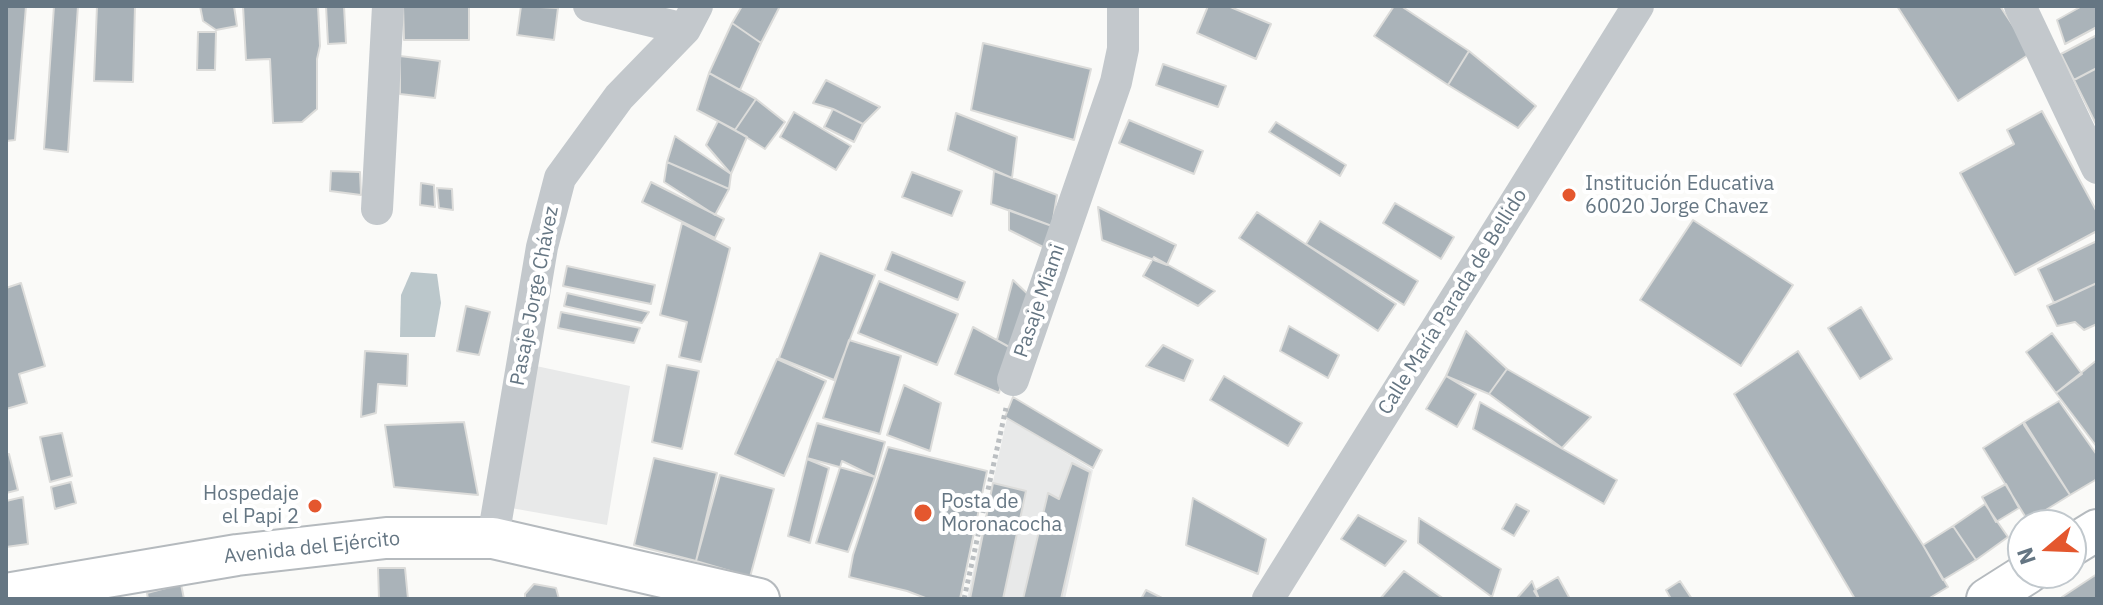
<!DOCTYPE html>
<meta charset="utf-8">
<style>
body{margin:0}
#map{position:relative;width:2103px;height:605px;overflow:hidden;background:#fafaf8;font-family:"IBM Plex Sans",sans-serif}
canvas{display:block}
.frame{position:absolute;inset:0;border:8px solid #657683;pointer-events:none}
.north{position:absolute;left:2007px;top:509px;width:80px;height:80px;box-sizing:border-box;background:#fff;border:2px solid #c1c8cd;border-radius:50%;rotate:251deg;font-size:22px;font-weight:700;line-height:32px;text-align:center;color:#657683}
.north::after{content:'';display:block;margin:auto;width:28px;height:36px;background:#e4572e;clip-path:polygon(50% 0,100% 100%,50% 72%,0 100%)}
</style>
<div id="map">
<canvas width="2103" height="605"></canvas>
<div class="frame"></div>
<div class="north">N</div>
</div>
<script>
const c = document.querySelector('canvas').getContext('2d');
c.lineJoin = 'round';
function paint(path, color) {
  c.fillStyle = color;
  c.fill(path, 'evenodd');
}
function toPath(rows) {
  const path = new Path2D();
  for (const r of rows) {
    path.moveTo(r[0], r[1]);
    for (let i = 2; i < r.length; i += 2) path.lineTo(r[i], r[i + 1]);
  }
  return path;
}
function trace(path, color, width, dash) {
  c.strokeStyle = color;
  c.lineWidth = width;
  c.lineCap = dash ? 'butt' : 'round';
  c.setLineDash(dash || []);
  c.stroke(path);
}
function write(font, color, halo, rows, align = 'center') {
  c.font = font + ' "IBM Plex Sans",sans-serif';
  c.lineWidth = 8;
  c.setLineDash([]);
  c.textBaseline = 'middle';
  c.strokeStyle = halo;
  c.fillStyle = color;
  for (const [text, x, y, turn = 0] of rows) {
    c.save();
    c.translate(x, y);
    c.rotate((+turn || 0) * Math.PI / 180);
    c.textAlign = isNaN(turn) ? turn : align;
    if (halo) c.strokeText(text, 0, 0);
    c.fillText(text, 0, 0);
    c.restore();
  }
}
paint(toPath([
 [536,366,630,386,607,525,511,508],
 [1007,418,1093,470,1065,599,967,599]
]), '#e8e9e9');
paint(toPath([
 [411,272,437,274,441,303,435,337,400,337,401,295]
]), '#bbc7cb');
const building = toPath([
 [6,6,26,6,15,140,6,141,6,6],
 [54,6,78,6,68,152,44,149,54,6],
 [97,6,135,6,133,82,94,81,97,6],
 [200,6,234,6,237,26,216,30,203,21,200,6],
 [243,6,318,6,320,46,317,59,317,109,302,122,273,123,270,59,246,60,243,6],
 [326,6,344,6,346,43,328,44,326,6],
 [403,6,469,6,469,40,404,40,403,6],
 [521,6,558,8,554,40,517,35,521,6],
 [742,6,780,6,761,43,732,23,742,6],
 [1208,6,1228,6,1271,24,1256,59,1197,33,1208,6],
 [1394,6,1401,6,1469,51,1448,85,1374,36,1394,6],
 [1897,6,2000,6,2031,53,1958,101,1897,6],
 [2082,6,2097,6,2097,27,2065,44,2057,20,2082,6],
 [732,23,761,43,740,90,709,73,732,23],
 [198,32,216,32,215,70,197,70,198,32],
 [2097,35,2097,68,2074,80,2061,54,2097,35],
 [983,43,1091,69,1074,140,971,110,983,43],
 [1469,51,1536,106,1518,128,1448,85,1469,51],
 [400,56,440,61,435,98,400,94,400,56],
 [1163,64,1226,86,1218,107,1156,85,1163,64],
 [2097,68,2097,126,2074,80,2097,68],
 [709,73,756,99,735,130,697,110,709,73],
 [826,80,880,107,863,124,833,109,813,103,826,80],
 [756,99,785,122,765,149,735,130,756,99],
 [833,109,863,124,854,142,824,127,833,109],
 [2042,111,2097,212,2097,231,2015,275,1960,173,2014,144,2007,130,2042,111],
 [794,112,851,146,836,170,780,137,794,112],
 [956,113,1017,137,1012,178,948,150,956,113],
 [1129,120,1203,151,1194,174,1119,143,1129,120],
 [718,121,747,137,731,174,706,145,718,121],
 [1276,122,1346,165,1340,176,1269,132,1276,122],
 [675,136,731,174,729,189,667,162,675,136],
 [667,162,729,189,715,215,664,182,667,162],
 [331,171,360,172,361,195,330,191,331,171],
 [994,171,1057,195,1052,226,991,204,994,171],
 [912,172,962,191,952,216,902,197,912,172],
 [651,182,724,219,715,238,642,202,651,182],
 [421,183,434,185,435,207,420,205,421,183],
 [437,188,452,189,453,210,439,208,437,188],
 [1395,203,1454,237,1441,259,1383,223,1395,203],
 [1098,207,1176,245,1167,265,1102,240,1098,207],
 [1009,210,1052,226,1047,249,1009,230,1009,210],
 [1257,212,1396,304,1378,331,1239,238,1257,212],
 [1693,220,1793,285,1741,366,1640,300,1693,220],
 [1320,221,1418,281,1404,305,1306,244,1320,221],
 [682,223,730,248,701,362,679,357,687,322,660,315,682,223],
 [2097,241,2097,283,2054,303,2038,269,2097,241],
 [892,252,965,282,958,300,885,270,892,252],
 [820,253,875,275,834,380,779,358,820,253],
 [1154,257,1215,291,1198,306,1143,276,1154,257],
 [567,266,655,285,651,304,563,286,567,266],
 [1013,280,1034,300,1011,348,997,340,1013,280],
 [879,281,958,314,937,365,858,333,879,281],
 [21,283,45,366,19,374,27,403,6,409,6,288,21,283],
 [2097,283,2097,324,2084,330,2075,322,2057,326,2047,306,2097,283],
 [567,293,649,312,642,323,564,306,567,293],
 [466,306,490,312,479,355,457,351,466,306],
 [1861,307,1892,359,1860,379,1828,328,1861,307],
 [561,312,640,328,634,343,558,328,561,312],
 [1289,326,1339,355,1328,378,1280,351,1289,326],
 [973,327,1011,348,999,393,955,374,973,327],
 [1466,331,1507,369,1489,394,1446,376,1466,331],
 [2052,333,2082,374,2056,393,2026,352,2052,333],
 [849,340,901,356,880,434,823,418,849,340],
 [1163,345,1193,360,1184,381,1146,366,1163,345],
 [365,351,408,354,407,386,378,384,376,413,361,417,365,351],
 [1798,351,1923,545,1948,587,1928,599,1855,599,1734,394,1798,351],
 [777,359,826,381,784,476,735,454,777,359],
 [2097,360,2097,447,2056,393,2097,360],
 [667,365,699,371,682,449,652,442,667,365],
 [1507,369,1591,417,1562,448,1489,394,1507,369],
 [1224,376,1302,423,1288,446,1210,400,1224,376],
 [1446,376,1476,394,1457,427,1426,409,1446,376],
 [904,385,941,403,930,451,887,435,904,385],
 [1013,397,1102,450,1093,468,1005,417,1013,397],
 [2059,401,2097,455,2097,479,2070,495,2024,425,2024,422,2059,401],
 [1480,402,1617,480,1604,504,1473,429,1480,402],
 [464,422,478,495,394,487,385,425,464,422],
 [2024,422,2070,495,2028,521,1983,448,2024,422],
 [817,423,885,442,875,477,807,458,817,423],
 [62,433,72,476,50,482,40,437,62,433],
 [888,447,987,471,960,599,928,599,907,591,849,577,853,555,888,447],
 [9,454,18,490,6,493,6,455,9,454],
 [654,458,717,473,696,561,634,545,654,458],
 [807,459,829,468,810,543,788,536,807,459],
 [842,461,875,477,848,552,816,543,842,461],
 [1072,463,1090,472,1061,599,1023,599,1048,493,1059,499,1072,463],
 [720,475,774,489,750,577,696,561,720,475],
 [71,482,76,503,55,509,51,487,71,482],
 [993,483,1026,491,1003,599,970,599,993,483],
 [2006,484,2019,508,1996,522,1982,497,2006,484],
 [23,497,28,544,6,547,6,501,23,497],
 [1193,498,1266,539,1258,574,1186,545,1193,498],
 [1516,504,1529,511,1514,536,1502,529,1516,504],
 [1985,504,2008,537,1976,560,1953,526,1985,504],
 [1358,515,1406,541,1385,566,1341,539,1358,515],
 [1419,518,1501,569,1492,597,1418,543,1419,518],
 [1953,526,1976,560,1943,580,1923,545,1953,526],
 [378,568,405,568,408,599,379,599,378,568],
 [1404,571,1444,599,1380,599,1404,571],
 [2097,574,2097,599,2063,599,2062,597,2097,574],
 [1558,577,1570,599,1539,599,1534,591,1558,577],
 [1532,581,1539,599,1518,599,1517,598,1532,581],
 [1680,581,1692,599,1671,599,1666,590,1680,581],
 [181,584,184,599,148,599,147,593,181,584],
 [534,584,556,588,559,599,525,599,525,594,534,584],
 [1146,590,1164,599,1141,599,1146,590]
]);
paint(building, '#aab3b9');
trace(building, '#dcdcda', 2);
const major = toPath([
 [2071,546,2097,530],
 [6,594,237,555,386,538,493,538,759,599],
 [1987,599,2028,573]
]);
trace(major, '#b5babe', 44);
trace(toPath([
 [964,599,1006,408]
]), '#bbbfc2', 5, [4, 4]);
trace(toPath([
 [589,6,685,29],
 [2020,6,2097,168],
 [377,209,388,6],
 [1013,380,1116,82,1123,49,1123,6],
 [493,538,542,247,560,178,619,97,685,29,697,6],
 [1268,599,1638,6]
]), '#c3c8cc', 32);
trace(major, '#fff', 40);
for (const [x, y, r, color] of [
 [1569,195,8,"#e4572e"],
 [315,506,8,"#e4572e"],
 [923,513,10,"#e4572e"]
]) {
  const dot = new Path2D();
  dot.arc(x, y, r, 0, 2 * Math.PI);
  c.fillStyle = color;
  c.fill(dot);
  trace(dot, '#fff', 3);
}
write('20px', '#657683', '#fff', [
 ["Institución Educativa",1585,184],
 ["60020 Jorge Chavez",1585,207],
 ["Hospedaje",299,494,"right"],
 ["el Papi 2",299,517,"right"],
 ["Posta de",941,502],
 ["Moronacocha",941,525]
], 'left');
write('20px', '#657683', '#fff', [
 ["Pasaje Jorge Chávez",535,296,-79],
 ["Pasaje Miami",1040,301,-71],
 ["Calle María Parada de Bellido",1453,302,-58],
 ["Avenida del Ejército",312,548,-6]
]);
</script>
